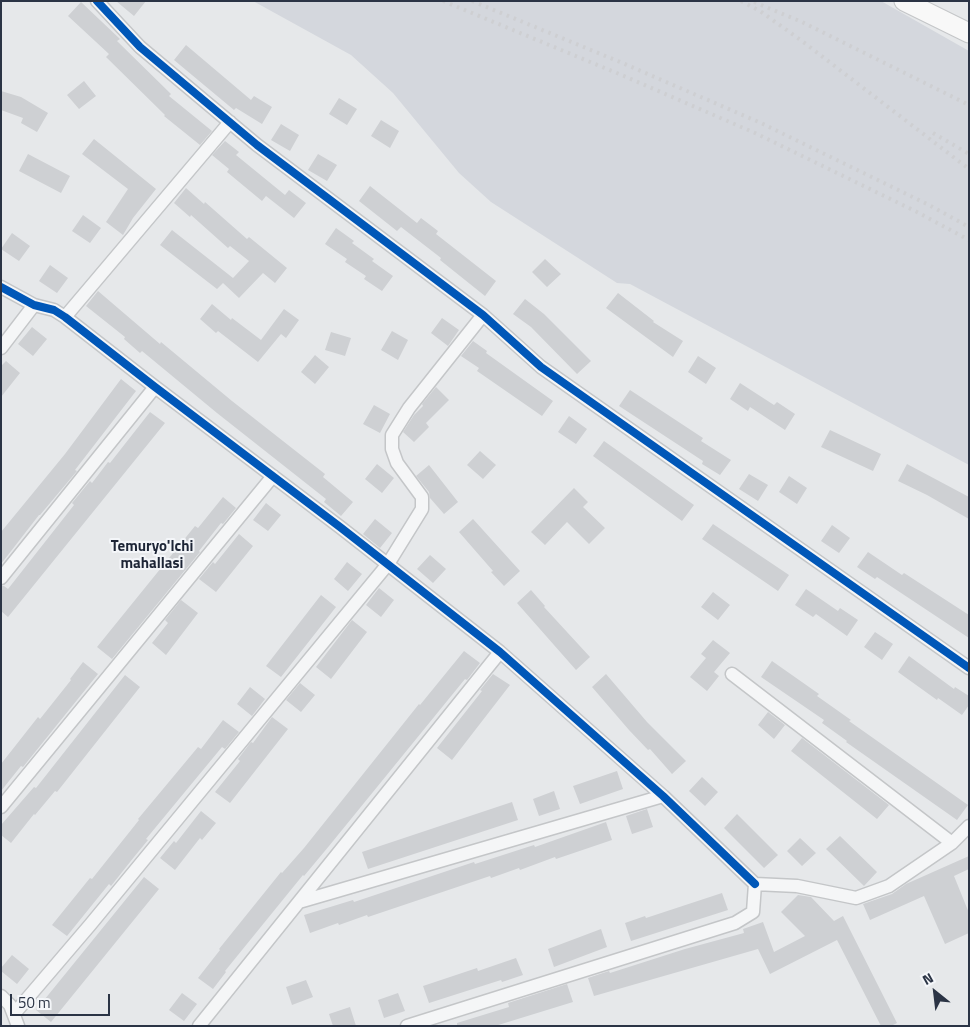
<!DOCTYPE html>
<style>
body{margin:0}
#map{position:relative;width:970px;height:1027px;overflow:hidden;background:#e6e8ea;font-family:"Titillium Web",sans-serif}
canvas{display:block}
.frame{position:absolute;inset:0;border:2px solid #2b3445;pointer-events:none}
.north{position:absolute;left:910px;top:967px;width:50px;height:50px;-webkit-text-stroke:4px #f4f6f9;paint-order:stroke;rotate:331deg;font-size:14px;font-weight:700;line-height:20px;text-align:center;color:#2b3445}
.north::after{content:'';display:block;margin:auto;width:18px;height:22px;background:#2b3445;clip-path:polygon(50% 0,100% 100%,50% 72%,0 100%)}
.scale{position:absolute;left:10px;top:994px;width:100px;height:22px;box-sizing:border-box;border:2px solid #2b3445;border-top:0;padding-left:6px;font-size:15px;line-height:18px;white-space:nowrap;color:#2b3445;-webkit-text-stroke:4px #f4f6f9;paint-order:stroke}
</style>
<div id="map">
<canvas width="970" height="1027"></canvas>
<div class="frame"></div>
<div class="north">N</div>
<div class="scale">50 m</div>
</div>
<script>
const c = document.querySelector('canvas').getContext('2d');
c.lineJoin = 'round';
function paint(path, color) {
  c.fillStyle = color;
  c.fill(path, 'evenodd');
}
function toPath(rows) {
  const path = new Path2D();
  for (const r of rows) {
    path.moveTo(r[0], r[1]);
    for (let i = 2; i < r.length; i += 2) path.lineTo(r[i], r[i + 1]);
  }
  return path;
}
function trace(path, color, width, dash) {
  c.strokeStyle = color;
  c.lineWidth = width;
  c.lineCap = dash ? 'butt' : 'round';
  c.setLineDash(dash || []);
  c.stroke(path);
}
function write(font, color, halo, rows, align = 'center') {
  c.font = font + ' "Titillium Web",sans-serif';
  c.lineWidth = 4;
  c.setLineDash([]);
  c.textBaseline = 'middle';
  c.strokeStyle = halo;
  c.fillStyle = color;
  for (const [text, x, y, turn = 0] of rows) {
    c.save();
    c.translate(x, y);
    c.rotate((+turn || 0) * Math.PI / 180);
    c.textAlign = isNaN(turn) ? turn : align;
    if (halo) c.strokeText(text, 0, 0);
    c.fillText(text, 0, 0);
    c.restore();
  }
}
paint(toPath([
 [253,1,881,1,969,51,969,465,630,284,617,283,491,202,459,173,393,93,351,55]
]), '#d4d7dd');
paint(toPath([
 [116,1,146,1,134,16],
 [81,2,120,39,117,41,171,94,169,96,212,131,200,145,164,116,165,115,106,57,109,54,68,16],
 [186,45,251,100,254,96,272,107,262,124,236,108,234,110,174,60],
 [84,81,96,96,79,109,67,95],
 [1,91,21,97,48,113,37,132,21,123,23,118,1,110],
 [339,98,357,109,347,125,329,114],
 [381,120,399,131,390,148,371,136],
 [281,124,299,135,290,151,271,140],
 [94,139,156,189,133,218,123,235,106,222,128,189,82,154],
 [225,141,239,152,236,155,285,195,289,190,306,203,294,218,266,196,262,201,227,172,229,169,212,155],
 [28,154,70,176,61,193,19,171],
 [318,154,337,165,327,181,308,170],
 [370,186,417,223,421,218,438,231,436,234,496,281,485,296,440,260,441,258,401,227,397,231,359,201],
 [186,188,204,204,205,202,247,239,249,237,287,268,275,283,263,273,239,298,223,283,217,289,160,245,172,230,233,278,249,261,230,246,228,248,191,215,190,217,174,203],
 [83,215,101,228,90,243,72,231],
 [336,228,354,241,352,243,374,259,372,261,393,276,382,291,364,279,366,276,345,262,347,259,325,244],
 [12,233,30,246,19,261,1,249],
 [545,259,561,274,547,287,532,272],
 [50,265,68,278,57,293,39,281],
 [98,291,160,344,161,342,232,401,325,474,323,477,353,502,341,516,324,502,326,499,217,413,142,351,140,353,124,339,125,337,86,306],
 [618,293,654,321,653,322,683,341,673,357,606,308],
 [525,299,544,314,591,361,577,374,531,327,513,314],
 [212,304,231,320,232,318,261,340,284,309,299,320,286,338,281,334,258,362,218,331,216,333,200,319],
 [442,318,459,330,448,346,431,333],
 [32,327,47,339,33,356,18,344],
 [392,331,408,340,398,360,381,350],
 [331,332,351,338,345,356,325,350],
 [473,341,487,351,486,353,553,401,542,416,477,371,479,368,461,356],
 [315,355,329,367,315,384,301,372],
 [698,356,716,368,706,384,688,372],
 [6,361,20,373,1,397,1,366],
 [121,379,136,391,75,470,77,471,40,515,39,515,1,564,1,532,65,454],
 [740,383,774,405,777,402,795,414,785,430,750,407,748,411,730,399],
 [436,387,449,400,426,423,429,427,414,442,403,432,414,415,423,406,422,404],
 [630,390,703,438,701,441,731,460,720,475,702,464,703,461,619,406],
 [374,405,390,414,380,433,363,424],
 [150,412,165,423,8,617,1,611,1,586,4,586,8,589,74,505,72,503,90,481,92,483,108,462,110,463],
 [569,416,587,429,576,444,558,432],
 [830,430,881,454,873,471,821,447],
 [604,441,694,505,682,521,593,456],
 [480,451,496,465,483,479,467,465],
 [377,464,394,478,382,493,365,479],
 [907,464,969,497,969,519,927,495,898,481],
 [429,465,458,502,444,514,430,498,429,492,416,476],
 [749,474,768,485,758,501,739,489],
 [789,476,807,488,797,504,779,492],
 [574,488,588,502,583,507,605,528,589,544,567,522,545,545,531,532],
 [223,497,236,508,223,524,221,523,199,551,200,552,112,659,97,647,195,526,198,528],
 [266,503,281,515,268,531,253,520],
 [375,519,392,533,380,548,363,534],
 [473,519,520,571,504,586,491,572,493,571,459,532],
 [713,524,789,575,778,591,702,539],
 [832,525,850,538,839,553,821,541],
 [239,534,253,546,216,592,199,579,213,562,215,564],
 [868,552,902,575,904,573,969,615,969,638,877,577,875,579,857,567],
 [430,555,446,569,433,583,417,569],
 [347,562,362,574,348,591,334,579],
 [379,588,394,600,381,617,366,605],
 [806,589,838,611,840,608,858,620,847,636,816,614,813,617,795,605],
 [531,590,545,606,544,607,590,657,576,670,517,603],
 [713,592,730,605,718,620,701,607],
 [321,595,336,607,281,677,266,666],
 [181,600,198,613,166,655,152,643,168,623,165,620],
 [352,620,367,632,331,679,316,667],
 [875,632,893,644,882,660,864,647],
 [713,640,730,653,714,672,719,676,707,691,690,677,706,658,701,654],
 [464,651,480,663,467,680,465,679,329,846,304,876,303,875,225,971,226,972,213,989,198,978,220,950,219,949,281,872,282,873,304,848,419,704,420,705],
 [909,656,954,689,955,687,969,696,969,705,962,715,938,698,937,700,898,672],
 [772,661,819,694,817,696,851,720,849,721,968,805,957,820,846,742,847,741,822,723,824,720,761,677],
 [83,662,98,674,23,767,21,766,1,791,1,764,38,717,40,719,71,680,70,679],
 [493,674,510,685,452,760,437,748,482,691,480,690],
 [606,674,647,722,686,761,672,774,650,749,648,750,629,730,592,687],
 [125,675,140,687,57,792,55,791,35,815,34,814,11,843,1,835,1,825,34,787,36,788],
 [300,683,315,695,301,712,286,700],
 [250,687,265,699,252,716,237,704],
 [768,712,785,725,774,739,758,725],
 [272,717,288,729,230,803,215,792,240,761,238,759,251,742,253,743],
 [223,720,239,732,225,749,222,747,146,839,148,840,134,857,111,886,109,884,67,936,52,925,90,878,92,879,139,820,138,819,198,747,201,749],
 [802,738,889,805,877,819,791,751],
 [617,771,623,789,580,804,573,786],
 [702,777,718,792,705,806,689,791],
 [554,791,560,809,539,816,533,799],
 [512,802,518,820,368,869,362,852],
 [647,809,653,827,632,834,626,816],
 [201,811,216,823,202,840,200,838,175,870,160,858,174,841,176,843],
 [737,814,778,855,764,868,724,828],
 [606,822,612,840,556,859,555,857,520,870,519,868,491,878,490,876,368,917,367,915,339,925,338,923,310,933,304,915,353,900,354,902,474,862,475,864,534,845,535,847],
 [840,836,877,872,864,886,826,849],
 [800,838,816,853,802,866,787,851],
 [969,856,969,869,954,876,969,913,969,933,945,944,924,896,870,920,863,904,892,894,906,884],
 [144,877,159,889,51,1022,36,1010],
 [722,893,728,910,631,941,625,923,645,916,646,918],
 [798,895,811,897,834,921,843,916,897,1023,891,1026,881,1026,837,940,770,974,758,949,594,996,588,978,609,971,610,973,685,949,744,933,743,929,763,922,774,952,805,936,781,912],
 [601,929,607,947,554,967,548,949],
 [12,955,29,969,17,984,1,971,1,968],
 [516,958,523,975,502,982,501,980,429,1003,423,986,477,968,478,971],
 [306,980,313,997,292,1005,286,987],
 [567,984,573,1002,495,1026,457,1026,457,1023,509,1007,508,1003],
 [182,993,197,1004,184,1021,169,1010],
 [398,993,405,1011,384,1018,378,1000],
 [350,1007,356,1026,333,1026,329,1014]
]), '#ced0d3');
const street = toPath([
 [97,1,140,47,257,145,483,315,541,367,969,668],
 [1,287,34,305,54,310,65,317,155,387,340,527,500,652,663,796,755,884],
 [65,317,230,122],
 [1,348,34,305],
 [1,578,155,387],
 [732,674,952,843],
 [1,807,273,476],
 [299,902,663,796],
 [1,996,10,1005,18,1026],
 [14,1014,90,925,388,564,422,509,422,497,397,463,392,449,392,435,409,408,483,315],
 [199,1026,500,652],
 [407,1026,735,923,753,912,755,884,797,886,856,898,889,886,952,843,969,826]
]);
const secondary = toPath([
 [904,1,969,33]
]);
trace(street, '#c4c6c8', 15);
trace(secondary, '#c4c6c8', 21);
trace(street, '#f5f6f7', 12);
trace(secondary, '#f8f8f8', 19);
trace(toPath([
 [443,1,624,76,755,133,915,211,969,240],
 [472,1,620,62,761,123,929,205,969,227],
 [741,1,760,11,802,41,969,169],
 [754,2,802,22,969,105],
 [933,133,969,154]
]), '#cecfd2', 4, [2.5, 5]);
trace(toPath([
 [97,1,140,47,257,145,483,315,541,367,969,668],
 [1,287,34,305,54,310,65,317,155,387,340,527,500,652,663,796,755,884]
]), '#0057b8', 8);
write('bold 15px', '#1d2536', '#f4f6f9', [
 ["Temuryo'lchi",152,547],
 ["mahallasi",152,564]
]);
</script>
